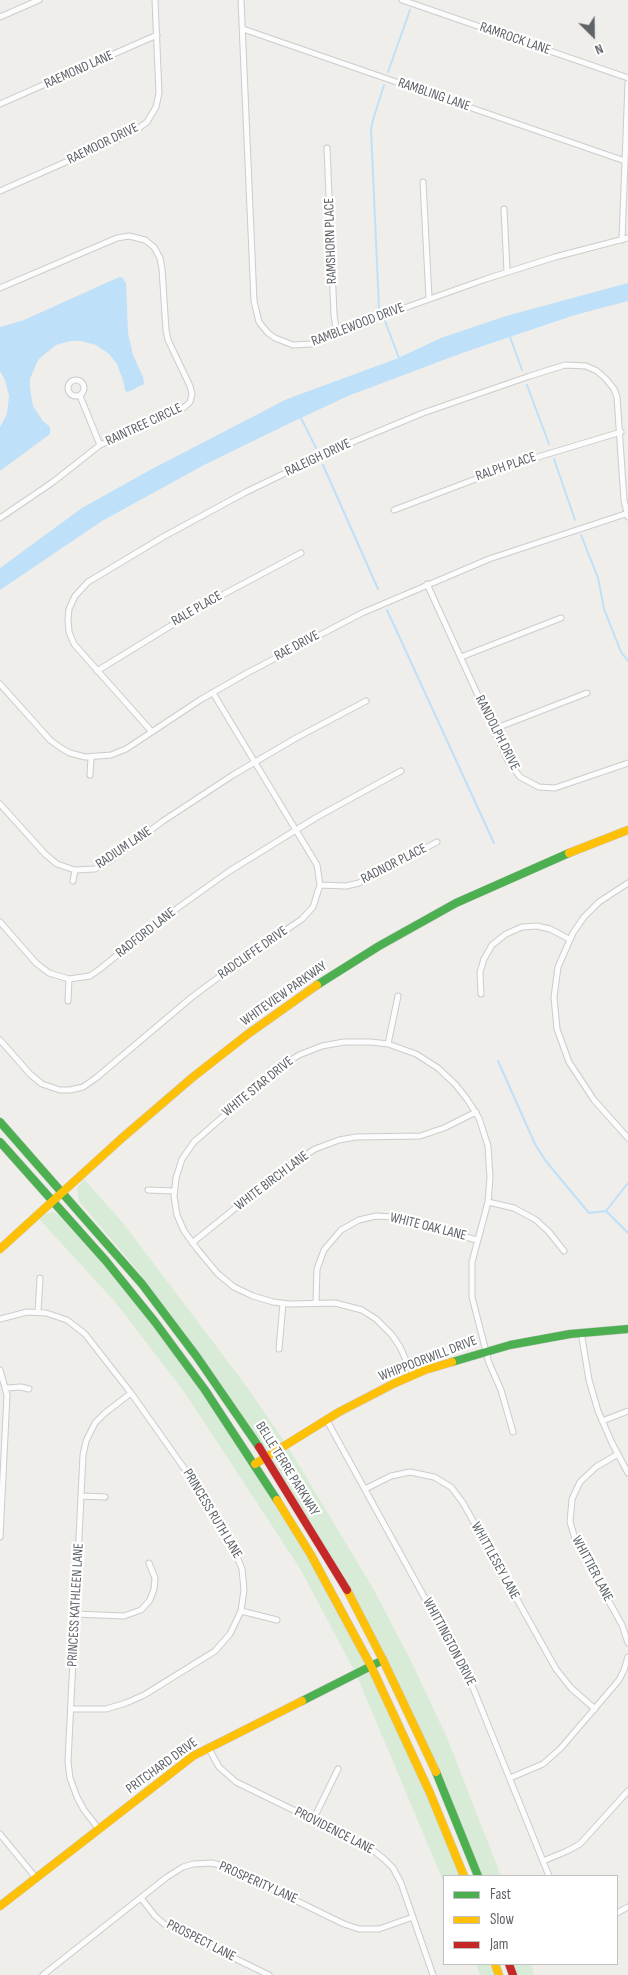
<!DOCTYPE html>
<style>
body{margin:0}
#map{position:relative;width:628px;height:1975px;overflow:hidden;background:#efeeea;font-family:"Sofia Sans Condensed",sans-serif}
canvas{display:block}
.legend{position:absolute;left:443px;top:1875px;width:175px;height:90px;box-sizing:border-box;background:#fff;border:1px solid #bfc1c3;margin:0;padding:6px 9px;list-style:none;font-size:15px;color:#5f6368}
.legend li{display:flex;align-items:center;gap:10px;height:25px}
.legend b{width:25px;border:1px solid #bfc1c3}
.north{position:absolute;left:568px;top:10px;width:50px;height:50px;-webkit-text-stroke:4px #fff;paint-order:stroke;rotate:157deg;font-size:14px;font-weight:700;line-height:20px;text-align:center;color:#5f6368}
.north::after{content:'';display:block;margin:auto;width:18px;height:22px;background:#5f6368;clip-path:polygon(50% 0,100% 100%,50% 72%,0 100%)}
</style>
<div id="map">
<canvas width="628" height="1975"></canvas>
<ul class="legend">
<li><b style="height:6px;background:#4caf50"></b>Fast</li>
<li><b style="height:6px;background:#ffc107"></b>Slow</li>
<li><b style="height:6px;background:#c62828"></b>Jam</li>
</ul>
<div class="north">N</div>
</div>
<script>
const c = document.querySelector('canvas').getContext('2d');
c.lineJoin = 'round';
function paint(path, color) {
  c.fillStyle = color;
  c.fill(path, 'evenodd');
}
function toPath(rows) {
  const path = new Path2D();
  for (const r of rows) {
    if (r.length === 3) {
      path.moveTo(r[0] + r[2], r[1]);
      path.arc(r[0], r[1], r[2], 0, 2 * Math.PI);
      continue;
    }
    path.moveTo(r[0], r[1]);
    for (let i = 2; i < r.length; i += 2) path.lineTo(r[i], r[i + 1]);
  }
  return path;
}
function trace(path, color, width, dash) {
  c.strokeStyle = color;
  c.lineWidth = width;
  c.lineCap = dash ? 'butt' : 'round';
  c.setLineDash(dash || []);
  c.stroke(path);
}
function write(font, color, halo, rows, align = 'center') {
  c.font = font + ' "Sofia Sans Condensed",sans-serif';
  c.lineWidth = 4.5;
  c.setLineDash([]);
  c.textBaseline = 'middle';
  c.strokeStyle = halo;
  c.fillStyle = color;
  for (const [text, x, y, turn = 0] of rows) {
    c.save();
    c.translate(x, y);
    c.rotate((+turn || 0) * Math.PI / 180);
    c.textAlign = isNaN(turn) ? turn : align;
    if (halo) c.strokeText(text, 0, 0);
    c.fillText(text, 0, 0);
    c.restore();
  }
}
paint(toPath([
 [84,1179,123,1223,247,1387,288,1447,374,1590,412,1663,448,1740,501,1876,482,1876,434,1761,406,1700,350,1591,312,1525,260,1442,221,1385,140,1278,142,1276,79,1201,77,1188],
 [52,1212,64,1218,87,1244,152,1325,219,1416,259,1476,309,1558,360,1650,424,1787,461,1876,444,1876,444,1883,357,1676,301,1570,185,1393,116,1303,40,1220,44,1215],
 [476,1964,492,1964,496,1975,480,1975],
 [513,1964,531,1964,534,1975,516,1975]
]), '#d8ebd6');
paint(toPath([
 [122,277,126,283,128,333,133,355,143,377,144,384,128,392,125,391,124,383,117,364,109,354,96,345,81,341,70,341,56,345,38,360,30,379,30,388,33,406,43,421,50,427,50,434,0,471,0,427,7,414,9,396,5,380,0,371,0,327,24,320,117,278],
 [628,283,628,301,575,315,462,353,348,396,288,424,204,465,102,521,0,590,0,568,82,508,150,470,287,399,396,359,441,338,506,316]
]), '#bfe0f9');
trace(toPath([
 [388,72,410,10],
 [379,309,371,129,373,120,384,85],
 [385,321,399,358],
 [510,337,522,370],
 [527,385,549,444],
 [301,418,316,448],
 [554,459,575,520],
 [323,465,378,589],
 [581,535,598,578,604,609,621,652,628,661],
 [387,610,494,843],
 [498,1061,535,1144,545,1160,589,1213,606,1211,628,1233],
 [606,1211,628,1183]
]), '#bfe0f9', 2);
const street = toPath([
 [241,0,254,301,259,322,268,333,275,338,293,345,312,344,393,312,486,279,555,257,628,238],
 [402,0,628,78],
 [0,17,39,0],
 [243,29,625,161],
 [0,104,157,35],
 [327,148,334,315,337,334],
 [423,182,429,298],
 [0,191,125,136,139,128,147,122,156,107,159,93,155,0],
 [504,209,507,272],
 [622,240,628,83],
 [0,288,117,238,129,236,145,240,154,247,160,258,162,269,166,330,168,340,190,386,192,394,190,402,181,410,100,445,53,482,0,518],
 [76,388,8],
 [80,396,100,445],
 [394,510,518,463,621,432],
 [427,584,508,761,520,777,539,787,555,788,628,763],
 [461,657,561,618],
 [97,671,211,601,301,553],
 [0,684,50,740,61,748,70,753,85,757,111,755,126,749,200,700,247,673,362,613,489,559,628,513],
 [494,729,587,693],
 [152,732,74,644,69,632,68,619,69,609,75,596,88,582,163,537,246,492,331,451,423,413,530,376,565,365,586,366,597,371,606,379,614,389,617,397,624,500,628,517],
 [90,775,91,758],
 [0,804,45,854,57,864,75,870,95,869,108,862,163,821,233,775,296,738,366,701],
 [73,881,75,870],
 [628,883,599,902,584,917,573,933,558,967,554,997,557,1029,569,1062,594,1100,628,1138],
 [320,885,346,886,359,883,437,842],
 [0,922,36,963,49,973,69,979,90,976,100,969,158,922,228,872,317,817,401,771],
 [481,994,480,972,484,959,492,945,506,934,522,927,537,926,550,929,569,939],
 [68,1001,69,979],
 [0,1040,30,1074,42,1084,60,1090,70,1090,83,1087,96,1078,192,997,231,968,302,919,313,907,320,885,317,865,213,693],
 [388,1044,398,996],
 [148,1190,174,1191],
 [488,1202,514,1208,536,1220,549,1232,564,1251],
 [192,1243,284,1169,315,1149,339,1140,356,1137,420,1136,444,1128,476,1112],
 [316,1302,317,1269,324,1250,341,1230,359,1220,376,1216,392,1217,477,1240],
 [38,1312,40,1278],
 [0,1319,27,1312,46,1313,67,1320,85,1334,131,1393,184,1468,232,1544,242,1569,244,1590,241,1611,230,1634,215,1651,144,1695,126,1703,106,1709,71,1709],
 [581,1332,589,1380,598,1411,612,1443,628,1473],
 [279,1349,283,1303],
 [0,1370,7,1395,0,1537],
 [413,1375,400,1347,392,1335,376,1319,362,1310,335,1303,289,1304,273,1302,253,1296,234,1287,218,1274,198,1250,184,1231,177,1215,174,1196,176,1178,182,1159,194,1142,280,1067,299,1055,322,1046,344,1042,371,1042,388,1044,416,1054,438,1068,455,1084,467,1099,479,1118,488,1146,490,1178,488,1202,472,1262,472,1297,489,1363,501,1390,513,1432],
 [6,1388,21,1387,29,1389],
 [326,1419,469,1678,549,1876],
 [602,1421,628,1411],
 [618,1454,596,1467,580,1482,572,1499,570,1522,576,1542,622,1625,628,1643],
 [365,1489,391,1476,410,1472,434,1477,451,1487,463,1503,556,1669,571,1688,595,1709],
 [82,1496,105,1497],
 [241,1611,277,1620],
 [75,1614,124,1616,141,1610,150,1600,154,1589,155,1578,149,1563],
 [208,1747,219,1767,236,1782,369,1847,384,1859,393,1868,401,1883,433,1975],
 [510,1778,543,1764,561,1748,619,1680,624,1670,628,1657],
 [313,1820,338,1769],
 [98,1828,84,1810,77,1797,70,1778,68,1762,83,1455,86,1441,95,1423,105,1413,131,1393],
 [0,1834,36,1878],
 [543,1861,567,1851,580,1844,628,1791],
 [141,1898,155,1916,164,1924,269,1975],
 [617,1913,628,1907],
 [43,1975,167,1877,183,1867,193,1864,212,1863,227,1867,344,1924,359,1929,379,1929,413,1917]
]);
const fast = toPath([
 [317,985,379,946,456,903,569,853],
 [0,1122,142,1284,197,1357,259,1447],
 [0,1142,106,1261,155,1322,205,1390,277,1500],
 [452,1362,510,1345,570,1334,628,1329],
 [302,1701,383,1660],
 [436,1772,478,1876]
]);
const slow = toPath([
 [569,853,628,830],
 [0,1249,122,1138,193,1077,248,1034,317,985],
 [255,1464,339,1412,393,1384,425,1370,452,1362],
 [277,1500,311,1555,371,1666,430,1793,464,1876],
 [347,1590,383,1660,436,1772],
 [0,1906,193,1756,302,1701],
 [495,1964,499,1975]
]);
const jam = toPath([
 [259,1447,347,1590],
 [509,1964,513,1975]
]);
trace(street, '#cbcccc', 7);
trace(fast, '#cacacb', 9);
trace(slow, '#cacacb', 9);
trace(jam, '#cacacb', 9);
trace(street, '#fdfcfc', 5);
trace(fast, '#4caf50', 8);
trace(slow, '#ffc107', 8);
trace(jam, '#c62828', 8);
write('14px', '#5f6368', '#fff', [
 ["RAMROCK LANE",515,39,19],
 ["RAEMOND LANE",79,70,-24],
 ["RAMBLING LANE",434,95,19],
 ["RAEMOOR DRIVE",103,144,-26],
 ["RAMSHORN PLACE",331,241,-92],
 ["RAMBLEWOOD DRIVE",358,325,-21],
 ["RAINTREE CIRCLE",144,425,-25],
 ["RALEIGH DRIVE",318,458,-25],
 ["RALPH PLACE",506,467,-19],
 ["RALE PLACE",197,609,-30],
 ["RAE DRIVE",297,646,-28],
 ["RANDOLPH DRIVE",497,733,63],
 ["RADIUM LANE",124,848,-34],
 ["RADNOR PLACE",394,864,-27],
 ["RADFORD LANE",146,933,-38],
 ["RADCLIFFE DRIVE",253,953,-35],
 ["WHITEVIEW PARKWAY",284,994,-35],
 ["WHITE STAR DRIVE",258,1087,-39],
 ["WHITE BIRCH LANE",272,1181,-37],
 ["WHITE OAK LANE",428,1227,14],
 ["WHIPPOORWILL DRIVE",428,1359,-21],
 ["BELLE TERRE PARKWAY",287,1469,58],
 ["PRINCESS RUTH LANE",212,1514,59],
 ["WHITTLESEY LANE",495,1561,61],
 ["WHITTIER LANE",592,1569,62],
 ["PRINCESS KATHLEEN LANE",76,1605,-87],
 ["WHITTINGTON DRIVE",449,1642,62],
 ["PRITCHARD DRIVE",162,1766,-36],
 ["PROVIDENCE LANE",334,1831,27],
 ["PROSPERITY LANE",258,1883,24],
 ["PROSPECT LANE",201,1941,27]
]);
</script>
